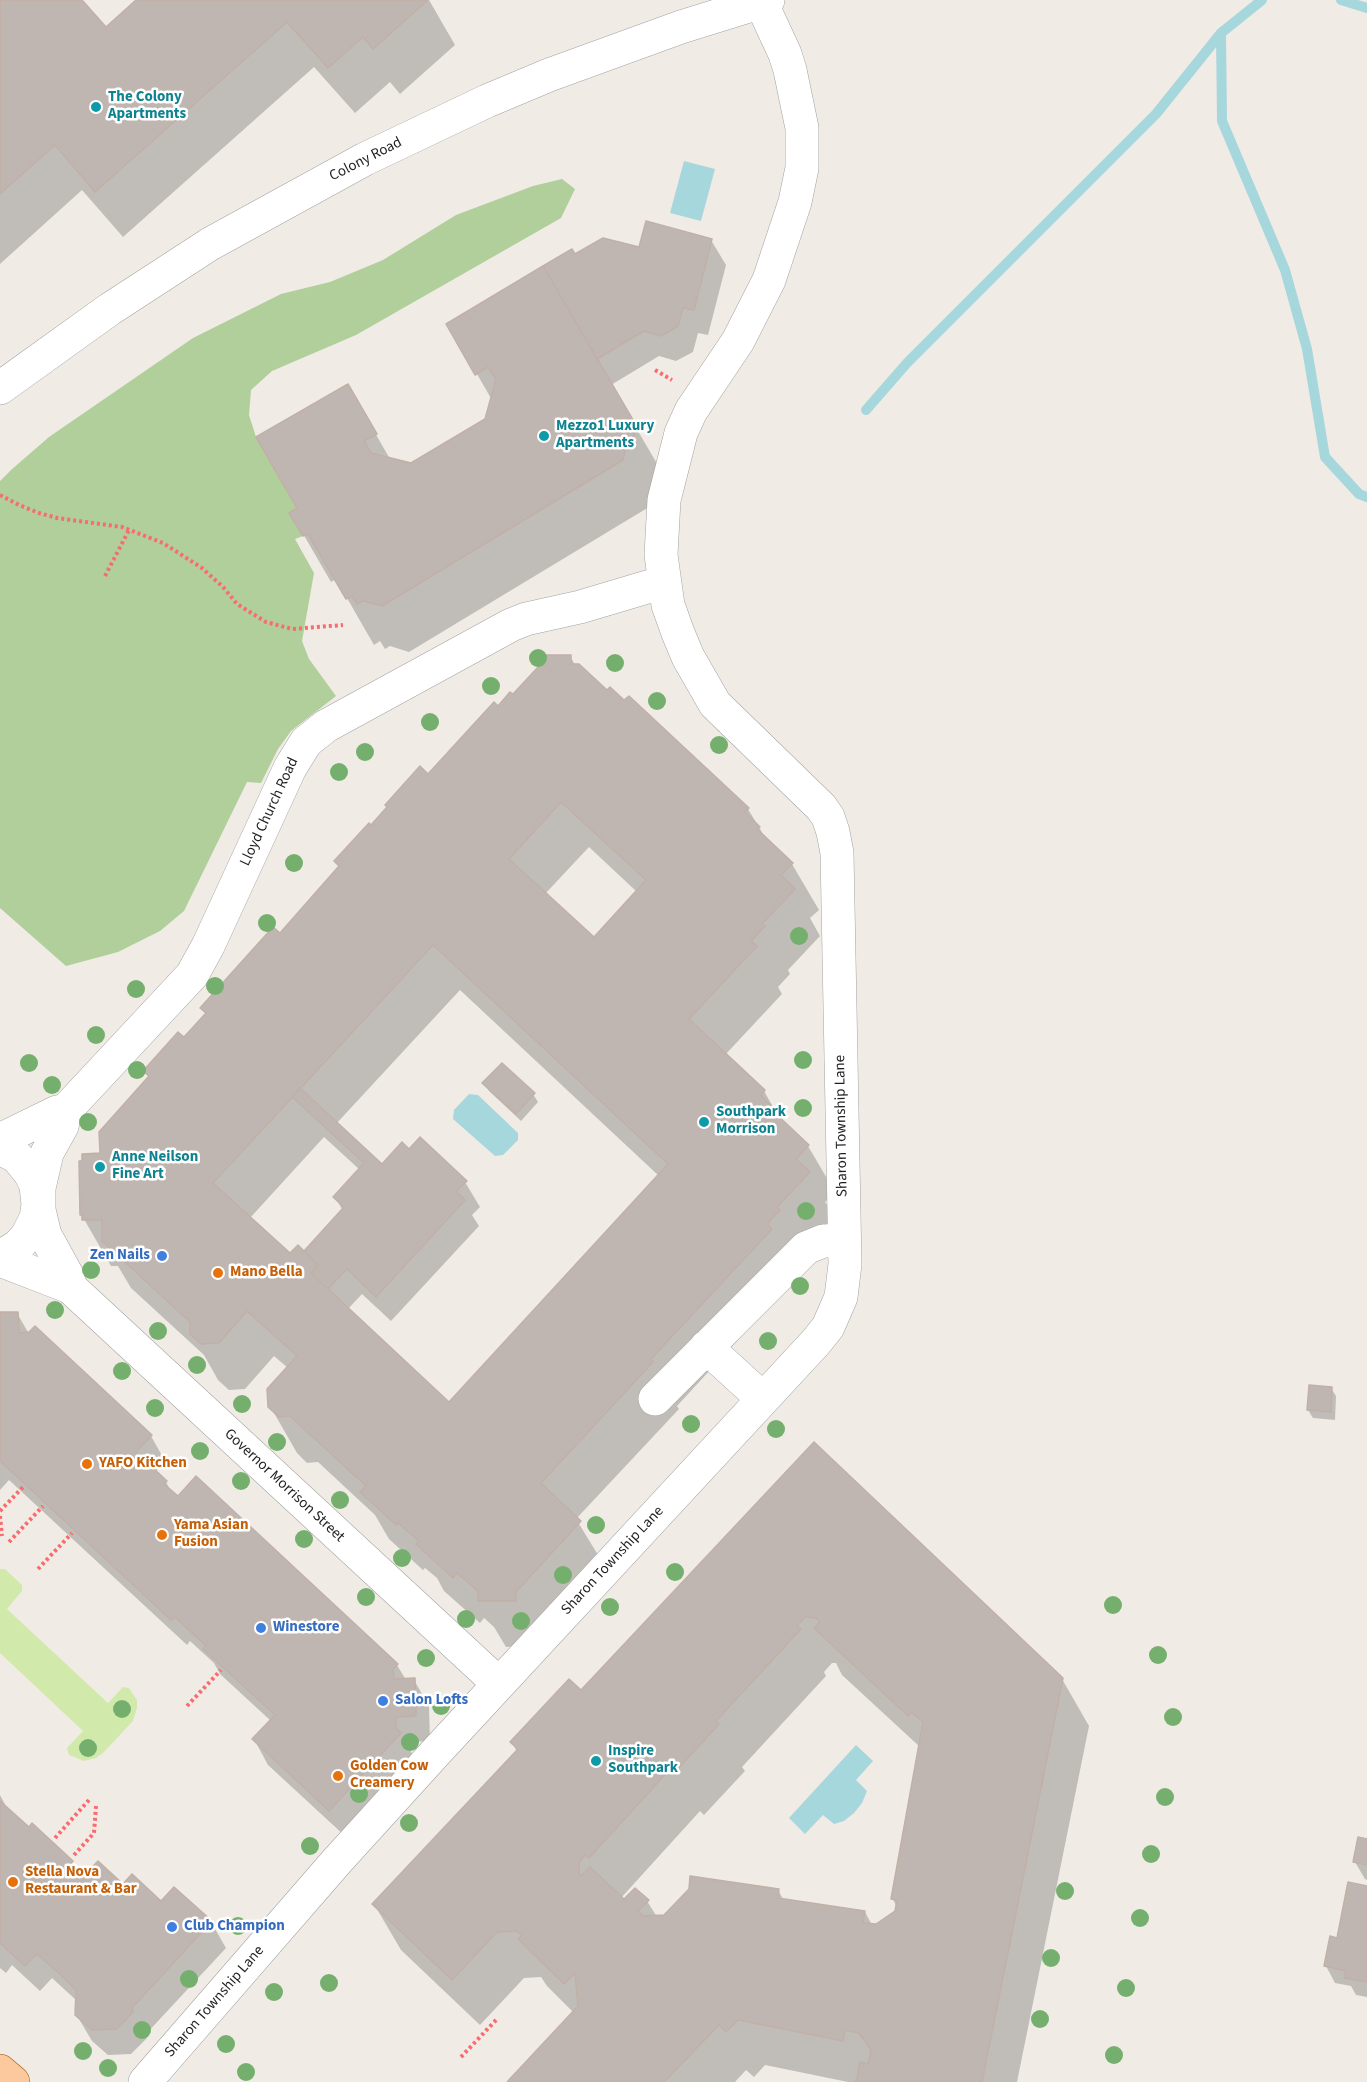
<!DOCTYPE html>
<style>
body{margin:0}
canvas{display:block;background:#f0ebe5}
</style>
<canvas width="1367" height="2082"></canvas>
<script>
const c = document.querySelector('canvas').getContext('2d');
c.lineJoin = 'round';
function paint(path, color) {
  c.fillStyle = color;
  c.fill(path, 'evenodd');
}
function toPath(rows) {
  const path = new Path2D();
  for (const r of rows) {
    path.moveTo(r[0], r[1]);
    for (let i = 2; i < r.length; i += 2) path.lineTo(r[i], r[i + 1]);
  }
  return path;
}
function trace(path, color, width, dash) {
  c.strokeStyle = color;
  c.lineWidth = width;
  c.lineCap = dash ? 'butt' : 'round';
  c.setLineDash(dash || []);
  c.stroke(path);
}
function write(font, color, halo, rows, align = 'center') {
  c.font = font + ' "Source Sans 3",sans-serif';
  c.lineWidth = 5;
  c.setLineDash([]);
  c.textBaseline = 'middle';
  c.strokeStyle = halo;
  c.fillStyle = color;
  for (const [text, x, y, turn = 0] of rows) {
    c.save();
    c.translate(x, y);
    c.rotate((+turn || 0) * Math.PI / 180);
    c.textAlign = isNaN(turn) ? turn : align;
    if (halo) c.strokeText(text, 0, 0);
    c.fillText(text, 0, 0);
    c.restore();
  }
}
paint(toPath([
 [0,1569,5,1569,22,1585,22,1591,7,1609,108,1703,123,1687,129,1688,137,1700,137,1708,133,1721,103,1753,96,1758,84,1761,69,1755,67,1748,83,1731,0,1653]
]), '#d1eaab');
paint(toPath([
 [562,179,575,189,561,218,356,335,272,371,251,390,249,415,256,437,297,508,289,513,303,536,295,539,314,573,302,641,309,659,336,696,291,731,278,749,261,783,247,782,184,911,160,931,118,952,66,966,0,908,0,481,11,470,49,437,193,338,281,294,330,282,383,260,456,215,533,186]
]), '#b0cf9a');
paint(toPath([
 [684,161,715,169,701,221,670,213],
 [469,1094,478,1095,518,1133,518,1140,503,1155,495,1156,453,1119,454,1110],
 [856,1745,873,1761,856,1780,867,1791,862,1803,854,1813,844,1821,834,1824,823,1815,805,1834,789,1818]
]), '#a6d7dd');
paint(toPath([
 [0,0,80,0,106,29,138,0,429,0,455,45,400,94,390,82,355,113,314,67,123,237,82,190,0,264],
 [711,240,726,265,708,335,698,333,693,352,676,361,659,356,611,385,659,467,654,470,660,481,650,487,653,492,649,507,409,652,390,646,385,649,380,641,374,645,336,579,331,582,291,513,299,509,348,386,390,459,411,464,486,420,492,400,448,324,575,256],
 [570,656,575,665,748,809,766,839,792,864,819,910,810,918,820,936,788,970,790,974,778,987,782,994,725,1055,764,1091,781,1121,808,1146,835,1192,825,1202,836,1219,797,1276,677,1406,679,1409,576,1519,606,1568,542,1646,506,1647,494,1627,484,1618,480,1623,444,1591,437,1578,425,1568,423,1570,389,1539,375,1515,318,1462,307,1463,297,1453,270,1406,288,1368,274,1356,245,1389,229,1390,218,1380,204,1355,131,1288,118,1266,111,1266,81,1214,101,1155,149,1078,145,1071,184,1039,206,1015,202,1008,280,935,340,868,336,861,371,827,428,776,498,708],
 [589,847,637,892,594,939,545,894],
 [460,990,659,1176,449,1404,348,1309,362,1294,391,1321,479,1226,472,1215,480,1207,465,1182,409,1151,382,1166,336,1124],
 [324,1137,360,1170,335,1197,343,1211,304,1253,290,1256,250,1218],
 [484,1083,533,1094,538,1102,521,1121,489,1091],
 [17,1313,29,1334,151,1436,165,1461,155,1472,166,1482,172,1493,397,1665,406,1680,414,1680,429,1706,430,1741,410,1742,410,1750,415,1759,345,1836,268,1765,254,1739,271,1721,220,1674,214,1663,190,1641,187,1645,9,1480,0,1490,0,1314],
 [1331,1388,1336,1396,1335,1420,1313,1418,1308,1410],
 [814,1444,1062,1679,1089,1726,1017,2082,848,2082,765,2065,754,2077,746,2070,735,2082,509,2082,574,2013,547,1986,541,1977,524,1978,480,2025,401,1950,374,1904,517,1752,512,1742,581,1692],
 [832,1663,836,1663,842,1675,920,1747,892,1898,897,1907,897,1912,877,1926,872,1925,865,1912,784,1901,778,1890,657,1917,647,1901,624,1901,621,1898,700,1811,704,1815,745,1771,742,1767,826,1676,824,1672],
 [0,1795,9,1812,71,1862,83,1879,123,1886,161,1903,174,1889,211,1922,226,1948,146,2034,147,2038,131,2054,108,2055,92,2041,76,2014,77,2001,52,1978,40,1991,12,1965,6,1973,0,1968],
 [1367,1841,1367,1880,1365,1879,1355,1862],
 [1367,1888,1367,1997,1356,1995,1351,1986,1335,1983,1326,1966,1338,1939]
]), '#0003');
trace(toPath([
 [1341,0,1367,8],
 [1221,33,1222,121,1285,270,1307,349,1325,457,1359,494,1367,497],
 [866,410,907,363,1156,114,1221,33,1262,0]
]), '#a6d7dd', 10);
const building = toPath([
 [0,0,82,0,106,27,136,0,428,0,373,49,363,37,328,68,287,22,95,192,55,145,0,194,0,0],
 [646,221,712,239,694,310,683,308,678,326,661,336,644,331,597,359,543,266,572,249,575,254,603,238,639,247,646,221],
 [543,266,633,420,628,424,635,435,625,440,627,444,623,460,382,606,363,601,357,604,352,596,346,599,308,534,303,536,289,513,297,508,256,437,348,384,377,434,364,441,371,453,411,463,485,419,496,379,488,367,475,375,446,324,543,266],
 [544,655,571,655,571,664,579,664,607,690,610,687,624,700,629,696,749,808,745,812,760,827,757,829,793,863,781,875,795,889,762,924,765,926,751,941,757,946,689,1019,765,1090,761,1096,776,1110,774,1112,809,1145,796,1159,810,1172,777,1207,780,1210,767,1224,772,1229,651,1359,653,1362,541,1483,581,1521,516,1592,516,1601,478,1601,478,1591,457,1573,453,1578,416,1544,419,1541,398,1523,396,1525,360,1492,366,1486,290,1416,279,1417,268,1407,267,1389,297,1356,247,1311,219,1343,201,1344,190,1334,190,1322,102,1241,102,1220,82,1220,82,1215,80,1215,79,1161,82,1161,82,1154,100,1153,99,1132,149,1076,143,1071,178,1032,184,1037,206,1013,200,1008,273,927,280,933,339,866,334,861,369,823,371,825,387,807,385,805,420,766,428,774,494,702,498,706,510,692,513,694,540,665,544,665,544,655],
 [561,802,646,880,594,937,509,859,561,802],
 [433,945,668,1164,449,1402,311,1273,318,1265,298,1245,290,1253,213,1183,433,945],
 [502,1063,535,1093,516,1114,482,1083,502,1063],
 [300,1088,382,1164,402,1142,409,1149,420,1137,467,1181,456,1191,465,1200,376,1297,347,1269,328,1289,311,1273,318,1265,304,1251,344,1207,333,1197,364,1163,292,1097,300,1088],
 [0,1312,18,1312,19,1333,29,1332,35,1326,152,1435,136,1452,167,1481,164,1484,178,1496,196,1476,398,1664,393,1669,394,1679,415,1678,416,1716,396,1717,396,1728,401,1733,329,1811,252,1739,275,1715,203,1649,206,1646,175,1617,171,1620,0,1461,0,1312],
 [1309,1385,1332,1387,1331,1412,1307,1410,1309,1385],
 [814,1442,1063,1678,982,2082,855,2082,857,2079,860,2062,868,2064,871,2050,859,2033,845,2030,843,2041,738,2020,726,2032,719,2025,664,2082,507,2082,578,2006,575,1973,564,1984,518,1939,522,1935,516,1931,497,1932,452,1980,372,1904,518,1749,510,1742,569,1679,581,1690,814,1442],
 [805,1617,816,1618,820,1622,814,1628,908,1716,911,1712,923,1722,891,1899,897,1900,895,1911,876,1924,863,1923,865,1911,778,1898,779,1889,690,1876,689,1889,664,1915,643,1916,638,1911,649,1900,635,1888,624,1899,590,1867,581,1876,579,1873,579,1862,585,1855,589,1858,673,1766,677,1770,719,1724,716,1721,801,1629,797,1626,805,1617],
 [0,1801,29,1827,32,1823,73,1861,70,1865,83,1877,98,1861,123,1884,132,1874,161,1901,174,1887,212,1921,132,2008,133,2012,117,2029,92,2030,75,2015,76,1990,64,1978,37,1954,25,1966,0,1943,0,1801],
 [1358,1837,1367,1839,1367,1865,1353,1862,1358,1837],
 [1348,1882,1367,1886,1367,1982,1344,1978,1346,1971,1324,1966,1330,1936,1337,1938,1348,1882]
]);
paint(building, '#c0b6b1');
trace(building, '#c1b0a7', 1.5);
const minor = toPath([
 [0,388,110,309,210,244,365,159,487,101,549,75,681,27,768,0],
 [0,1140,57,1112,66,1110],
 [0,1148,17,1157,30,1173,36,1185,38,1205,36,1218,27,1236,18,1246,0,1257],
 [0,1260,70,1287,68,1277,45,1235,39,1210,39,1188,47,1153,62,1126,66,1110,192,975,208,946,290,768,306,742,326,726,511,625,526,619,580,607,664,582],
 [70,1287,499,1684],
 [706,1347,763,1399],
 [655,1399,806,1248,823,1241,844,1240],
 [145,2082,337,1861,437,1751,816,1342,828,1327,841,1297,845,1264,837,853,833,832,828,817,821,807,715,704,688,657,678,633,668,605,661,555,664,500,681,433,691,411,738,341,769,280,795,202,802,168,802,128,790,70,785,54,760,0]
]);
const major = toPath([
 [0,2071,13,2082]
]);
trace(minor, '#a3a3a3', 34);
trace(major, '#950', 34);
trace(toPath([
 [655,370,672,380],
 [0,495,19,505,39,513,57,518,122,527,163,543,202,568,223,587,237,604,266,622,292,629,343,625],
 [105,576,129,530],
 [0,1511,23,1487],
 [0,1516,2,1536],
 [9,1542,43,1506],
 [38,1569,72,1533],
 [187,1706,221,1670],
 [55,1838,89,1800],
 [74,1855,94,1833,96,1806],
 [461,2057,498,2018]
]), '#f96c6e', 4, [3, 3]);
trace(minor, '#fff', 33);
trace(major, '#fcc89e', 33);
c.fillStyle = '#75af6e';
for (const [x, y] of [
 [538,658],
 [615,663],
 [491,686],
 [657,701],
 [430,722],
 [719,745],
 [365,752],
 [339,772],
 [294,863],
 [267,923],
 [799,936],
 [215,986],
 [136,989],
 [96,1035],
 [803,1060],
 [29,1063],
 [137,1070],
 [52,1085],
 [803,1108],
 [88,1122],
 [806,1211],
 [91,1270],
 [800,1286],
 [55,1310],
 [158,1331],
 [768,1341],
 [197,1365],
 [122,1371],
 [242,1404],
 [155,1408],
 [691,1424],
 [776,1429],
 [277,1442],
 [200,1451],
 [241,1481],
 [340,1500],
 [596,1525],
 [304,1539],
 [402,1558],
 [675,1572],
 [563,1575],
 [366,1597],
 [1113,1605],
 [610,1607],
 [466,1619],
 [521,1621],
 [1158,1655],
 [426,1658],
 [441,1706],
 [122,1709],
 [1173,1717],
 [410,1742],
 [88,1748],
 [359,1794],
 [1165,1797],
 [409,1823],
 [310,1846],
 [1151,1854],
 [1065,1891],
 [1140,1918],
 [238,1926],
 [1051,1958],
 [189,1979],
 [329,1983],
 [1126,1988],
 [274,1992],
 [1040,2019],
 [142,2030],
 [226,2044],
 [83,2051],
 [1114,2055],
 [108,2068],
 [246,2072]
]) {
  c.beginPath();
  c.arc(x, y, 9, 0, 2 * Math.PI);
  c.fill();
}
for (const [x, y, r, color] of [
 [96,107,6,"#0f9aa8"],
 [544,436,6,"#0f9aa8"],
 [704,1122,6,"#0f9aa8"],
 [100,1167,6,"#0f9aa8"],
 [162,1256,6,"#3f7fe0"],
 [218,1273,6,"#e8710a"],
 [87,1464,6,"#e8710a"],
 [162,1535,6,"#e8710a"],
 [261,1628,6,"#3f7fe0"],
 [383,1701,6,"#3f7fe0"],
 [596,1761,6,"#0f9aa8"],
 [338,1776,6,"#e8710a"],
 [13,1882,6,"#e8710a"],
 [172,1927,6,"#3f7fe0"]
]) {
  const dot = new Path2D();
  dot.arc(x, y, r, 0, 2 * Math.PI);
  c.fillStyle = color;
  c.fill(dot);
  trace(dot, '#fff', 2);
}
write('bold 15px', '#0d838f', '#fff', [
 ["The Colony",108,98],
 ["Apartments",108,115],
 ["Mezzo1 Luxury",556,427],
 ["Apartments",556,444],
 ["Southpark",716,1113],
 ["Morrison",716,1130],
 ["Anne Neilson",112,1158],
 ["Fine Art",112,1175],
 ["Inspire",608,1752],
 ["Southpark",608,1769]
], 'left');
write('15px', '#1f1f1f', '#fff', [
 ["Colony Road",366,160,-27],
 ["Lloyd Church Road",270,812,-65],
 ["Sharon Township Lane",842,1126,-91],
 ["Governor Morrison Street",284,1486,43],
 ["Sharon Township Lane",613,1561,-47],
 ["Sharon Township Lane",215,2002,-49]
]);
write('bold 15px', '#366cbe', '#fff', [
 ["Zen Nails",150,1256,"right"],
 ["Winestore",273,1628],
 ["Salon Lofts",395,1701],
 ["Club Champion",184,1927]
], 'left');
write('bold 15px', '#c56008', '#fff', [
 ["Mano Bella",230,1273],
 ["YAFO Kitchen",99,1464],
 ["Yama Asian",174,1526],
 ["Fusion",174,1543],
 ["Golden Cow",350,1767],
 ["Creamery",350,1784],
 ["Stella Nova",25,1873],
 ["Restaurant & Bar",25,1890]
], 'left');
</script>
